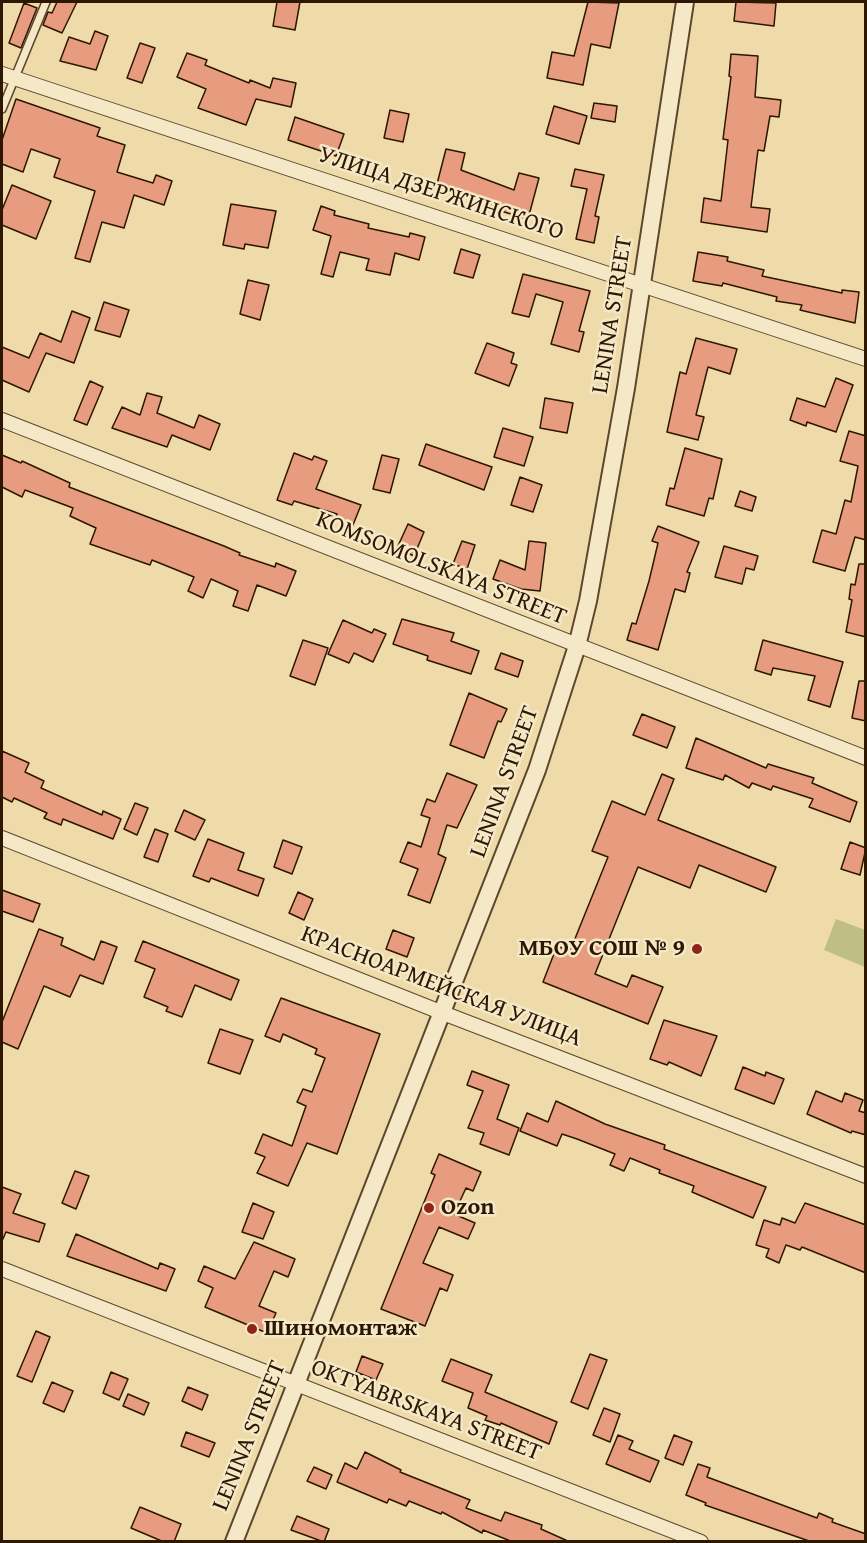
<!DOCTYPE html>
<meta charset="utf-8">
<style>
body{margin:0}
#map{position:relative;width:867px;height:1543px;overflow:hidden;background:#eedba9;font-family:"Gentium Book Plus",serif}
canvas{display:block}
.frame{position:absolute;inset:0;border:3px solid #2d1602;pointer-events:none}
</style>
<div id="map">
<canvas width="867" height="1543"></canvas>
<div class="frame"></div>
</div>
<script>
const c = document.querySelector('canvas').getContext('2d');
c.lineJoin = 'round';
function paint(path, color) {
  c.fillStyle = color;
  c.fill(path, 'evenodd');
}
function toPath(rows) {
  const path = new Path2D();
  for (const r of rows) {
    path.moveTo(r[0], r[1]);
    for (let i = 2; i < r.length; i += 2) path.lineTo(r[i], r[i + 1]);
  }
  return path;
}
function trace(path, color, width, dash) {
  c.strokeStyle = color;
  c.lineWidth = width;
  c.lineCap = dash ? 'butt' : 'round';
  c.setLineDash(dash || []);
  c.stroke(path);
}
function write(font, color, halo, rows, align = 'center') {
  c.font = font + ' "Gentium Book Plus",serif';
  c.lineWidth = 5;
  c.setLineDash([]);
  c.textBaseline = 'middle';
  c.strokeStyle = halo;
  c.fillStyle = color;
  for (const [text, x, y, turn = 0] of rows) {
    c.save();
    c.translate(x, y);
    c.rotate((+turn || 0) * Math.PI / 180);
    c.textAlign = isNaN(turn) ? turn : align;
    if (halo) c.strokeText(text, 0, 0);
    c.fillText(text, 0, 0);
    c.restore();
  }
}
paint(toPath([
 [836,919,865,930,865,967,824,950]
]), '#bfbe83');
const building = toPath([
 [57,2,77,2,62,33,43,25,48,12,52,13,57,2],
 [277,2,300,2,295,30,273,26,277,2],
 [588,2,619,3,610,48,591,44,583,85,547,78,552,52,574,56,588,2],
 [736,2,776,3,774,26,734,21,736,2],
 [24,3,37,8,21,48,9,43,24,3],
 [95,31,108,36,96,70,60,61,69,37,90,44,95,31],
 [140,43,155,48,142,83,127,78,140,43],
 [187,53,207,60,205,65,249,83,250,80,270,88,273,78,296,83,291,107,256,99,246,125,198,108,206,89,177,77,187,53],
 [731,54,758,56,755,97,781,100,779,117,770,116,764,151,758,150,751,207,770,209,767,232,701,222,704,198,721,201,728,140,723,139,731,77,729,76,731,54],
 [16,99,100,128,97,136,125,145,117,172,153,183,156,175,172,181,164,205,134,195,124,228,102,222,90,262,75,258,95,191,54,177,60,159,31,149,23,172,2,164,2,140,16,99],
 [594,103,617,106,615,122,591,118,594,103],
 [554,106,587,116,579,144,546,134,554,106],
 [390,110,409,114,403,142,384,138,390,110],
 [295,117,344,134,336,156,288,140,295,117],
 [446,149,465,153,461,170,514,190,519,173,539,178,528,219,470,202,473,194,437,184,446,149],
 [575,169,604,175,595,216,599,217,594,243,576,239,587,189,571,186,575,169],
 [12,185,51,201,36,239,2,225,2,210,12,185],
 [231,204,276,211,268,248,245,244,244,249,223,245,231,204],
 [321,206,335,211,334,215,369,224,368,228,409,237,410,233,425,237,419,260,395,253,390,275,366,270,369,259,340,252,333,277,321,274,331,236,313,230,321,206],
 [461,249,480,255,473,278,454,273,461,249],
 [698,252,728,257,727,261,764,270,762,276,842,293,842,290,859,292,855,323,800,310,802,305,776,301,777,297,723,283,722,286,693,281,698,252],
 [523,274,590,291,579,331,584,332,579,352,551,344,563,302,536,294,529,317,512,313,523,274],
 [248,280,269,285,260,320,240,314,248,280],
 [104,302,129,310,120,337,95,330,104,302],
 [72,311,90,318,74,363,46,353,29,392,2,380,2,347,29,358,40,333,61,342,72,311],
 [696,338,737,349,730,374,708,367,696,415,704,417,698,440,667,432,680,372,686,374,696,338],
 [487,343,514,353,511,363,517,365,509,386,475,373,487,343],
 [836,378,853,385,836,432,807,422,806,426,790,420,797,398,825,407,836,378],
 [90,381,103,387,87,425,74,420,90,381],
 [147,393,162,397,157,413,194,428,199,415,220,424,210,450,172,435,167,447,112,428,122,407,140,415,147,393],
 [545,398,573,403,567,433,540,428,545,398],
 [503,428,533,437,524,466,494,457,503,428],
 [849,431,866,436,866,540,855,537,845,571,813,562,822,530,836,534,845,500,851,502,858,466,840,461,849,431],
 [426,444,492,467,484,490,419,465,426,444],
 [685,448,722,459,713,499,709,498,704,516,666,505,670,488,674,489,685,448],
 [294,453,312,460,314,456,327,461,316,489,361,505,353,525,336,518,337,514,294,501,292,505,277,500,294,453],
 [2,455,21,463,22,461,70,483,69,487,224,546,240,553,239,555,275,567,276,563,296,571,286,596,257,585,248,611,233,606,238,591,211,579,203,598,188,591,194,577,152,560,150,565,90,544,96,528,70,516,73,508,25,490,22,497,2,487,2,455],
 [382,455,399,459,390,493,373,489,382,455],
 [520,477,542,485,533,512,511,505,520,477],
 [740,491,756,497,752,511,735,506,740,491],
 [408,524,424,532,414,556,397,548,408,524],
 [658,526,699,542,687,572,690,573,685,592,675,589,658,650,627,640,632,623,636,624,649,581,658,543,652,541,658,526],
 [462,541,475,545,467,569,453,564,462,541],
 [529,541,546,543,540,591,521,589,493,579,500,560,525,570,529,541],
 [724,546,758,556,754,570,746,568,742,584,715,577,724,546],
 [859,564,866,564,866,637,846,632,852,600,849,599,851,584,855,585,859,564],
 [402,619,454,633,451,641,479,651,471,674,427,660,428,656,393,644,402,619],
 [343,620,372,633,374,629,386,634,373,662,354,653,349,663,328,654,343,620],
 [303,640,328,648,315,685,290,676,303,640],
 [763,640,843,662,830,707,808,700,815,676,773,668,771,675,755,670,763,640],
 [501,653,523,661,518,677,495,669,501,653],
 [859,681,866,681,866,721,852,718,859,681],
 [469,693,507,709,501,722,498,721,484,758,450,745,469,693],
 [642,714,675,727,667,748,633,735,642,714],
 [696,738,766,768,768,764,814,778,812,783,857,802,850,822,809,807,813,799,773,786,771,790,752,783,749,788,725,775,723,780,686,768,696,738],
 [2,751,29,763,25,772,44,781,41,788,102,815,103,811,121,819,113,839,63,819,61,825,44,818,47,813,14,798,12,802,2,797,2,751],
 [447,773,477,785,457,828,447,825,438,854,446,858,430,903,408,895,418,869,400,862,408,842,421,847,430,818,421,815,427,799,435,802,447,773],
 [662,774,674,779,658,820,776,867,766,892,699,865,690,888,638,867,595,974,627,987,632,975,663,987,648,1024,543,982,557,946,570,951,608,857,592,851,612,801,645,815,662,774],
 [135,803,148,808,137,835,124,829,135,803],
 [184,810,205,820,195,840,175,831,184,810],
 [155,829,168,834,158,862,144,857,155,829],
 [208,839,244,853,238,870,264,879,258,896,211,878,209,882,193,876,208,839],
 [283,840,302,847,292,874,274,867,283,840],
 [850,842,866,848,860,875,841,869,850,842],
 [2,890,40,904,33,922,2,911,2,890],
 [298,892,313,899,304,920,289,913,298,892],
 [39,929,63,938,61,945,94,960,101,941,117,947,103,984,80,975,70,997,44,986,18,1049,2,1042,2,1022,39,929],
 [393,930,414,938,407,957,386,949,393,930],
 [143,941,239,980,231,1000,195,985,182,1017,166,1011,168,1007,144,997,155,969,135,961,143,941],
 [281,998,380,1034,337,1154,307,1143,288,1186,257,1173,265,1157,255,1153,263,1134,292,1146,306,1106,297,1102,303,1089,312,1092,325,1058,315,1054,317,1049,283,1034,280,1042,265,1036,281,998],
 [664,1020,717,1036,701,1076,669,1062,667,1065,650,1059,664,1020],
 [220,1029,253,1040,240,1074,208,1063,220,1029],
 [743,1067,765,1076,766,1072,784,1079,774,1104,735,1089,743,1067],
 [472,1071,509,1085,497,1119,519,1128,509,1155,480,1144,484,1133,468,1128,483,1091,467,1085,472,1071],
 [816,1091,842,1102,845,1093,863,1100,859,1111,866,1113,866,1135,852,1131,851,1133,807,1114,816,1091],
 [556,1101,605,1124,665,1145,664,1149,766,1187,753,1218,692,1192,694,1186,659,1173,660,1170,630,1158,624,1171,610,1165,615,1154,577,1139,562,1134,557,1146,520,1131,527,1113,548,1122,556,1101],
 [439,1154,481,1172,473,1191,466,1188,454,1214,475,1223,468,1239,439,1227,423,1263,453,1275,447,1291,440,1288,425,1326,381,1309,435,1175,431,1173,439,1154],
 [75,1171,89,1176,76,1209,62,1203,75,1171],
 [2,1187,21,1194,13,1213,45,1224,39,1242,6,1232,2,1241,2,1187],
 [253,1203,274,1212,263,1239,242,1232,253,1203],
 [805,1203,866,1225,866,1273,802,1247,800,1250,786,1245,779,1263,766,1257,769,1249,756,1245,764,1220,780,1225,782,1218,795,1223,805,1203],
 [76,1234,158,1269,160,1263,175,1269,166,1291,67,1256,76,1234],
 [254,1242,295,1259,288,1277,274,1271,259,1306,276,1313,267,1333,205,1307,213,1288,198,1281,204,1266,235,1279,254,1242],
 [36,1331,50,1337,32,1382,17,1376,36,1331],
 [590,1354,607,1360,588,1409,571,1402,590,1354],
 [362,1356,383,1364,376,1380,356,1372,362,1356],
 [451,1359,492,1375,485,1392,557,1422,549,1444,501,1423,500,1425,485,1420,487,1416,468,1408,473,1393,442,1381,451,1359],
 [111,1372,128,1379,119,1400,103,1393,111,1372],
 [52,1382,73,1391,64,1412,43,1403,52,1382],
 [188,1387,208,1395,202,1410,182,1401,188,1387],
 [128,1394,149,1403,144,1415,123,1406,128,1394],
 [604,1408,620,1414,610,1442,593,1435,604,1408],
 [186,1432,215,1443,209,1457,181,1446,186,1432],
 [618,1435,633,1441,629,1449,659,1461,650,1482,606,1464,618,1435],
 [674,1435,692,1442,683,1465,665,1458,674,1435],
 [365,1452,401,1470,400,1472,470,1500,466,1508,501,1521,505,1512,542,1525,541,1529,570,1542,513,1542,483,1530,482,1533,442,1512,441,1514,409,1501,406,1506,389,1499,387,1503,337,1482,345,1463,357,1469,365,1452],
 [698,1464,710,1468,707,1477,817,1518,819,1513,833,1519,832,1522,866,1534,866,1542,812,1542,705,1505,706,1503,686,1495,698,1464],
 [314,1467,332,1475,326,1489,307,1481,314,1467],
 [140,1507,181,1524,174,1542,164,1542,131,1528,140,1507],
 [297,1516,329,1529,324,1542,291,1530,297,1516]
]);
paint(building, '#e79c80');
trace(building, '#2d1602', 1.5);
const service = toPath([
 [2,109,46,2]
]);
const minor = toPath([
 [2,74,866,359],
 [2,420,866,758],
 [2,838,443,1013,866,1176],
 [2,1269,701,1542]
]);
const tertiary = toPath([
 [234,1542,537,770,577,646,588,601,626,388,685,2]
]);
trace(service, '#5d472c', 10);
trace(minor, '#5d472c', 16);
trace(tertiary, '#5d472c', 20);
trace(service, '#f4e8c7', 7);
trace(minor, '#f4e8c7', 14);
trace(tertiary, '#f4e8c7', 16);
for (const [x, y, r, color] of [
 [697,949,6,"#8f2418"],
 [429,1208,6,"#8f2418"],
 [252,1329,6,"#8f2418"]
]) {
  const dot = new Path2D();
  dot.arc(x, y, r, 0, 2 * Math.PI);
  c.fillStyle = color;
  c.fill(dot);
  trace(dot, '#f4e8c7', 2);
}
write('24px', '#2d1602', '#f4e8c7', [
 ["УЛИЦА ДЗЕРЖИНСКОГО",441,194,18],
 ["LENINA STREET",613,315,-81],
 ["KOMSOMOLSKAYA STREET",441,569,22],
 ["LENINA STREET",505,782,-70],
 ["КРАСНОАРМЕЙСКАЯ УЛИЦА",441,987,21],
 ["OKTYABRSKAYA STREET",426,1411,21],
 ["LENINA STREET",250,1436,-68]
]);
write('bold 24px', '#2d1602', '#f4e8c7', [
 ["МБОУ СОШ № 9",685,949,"right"],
 ["Ozon",441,1208],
 ["Шиномонтаж",264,1329]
], 'left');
</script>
